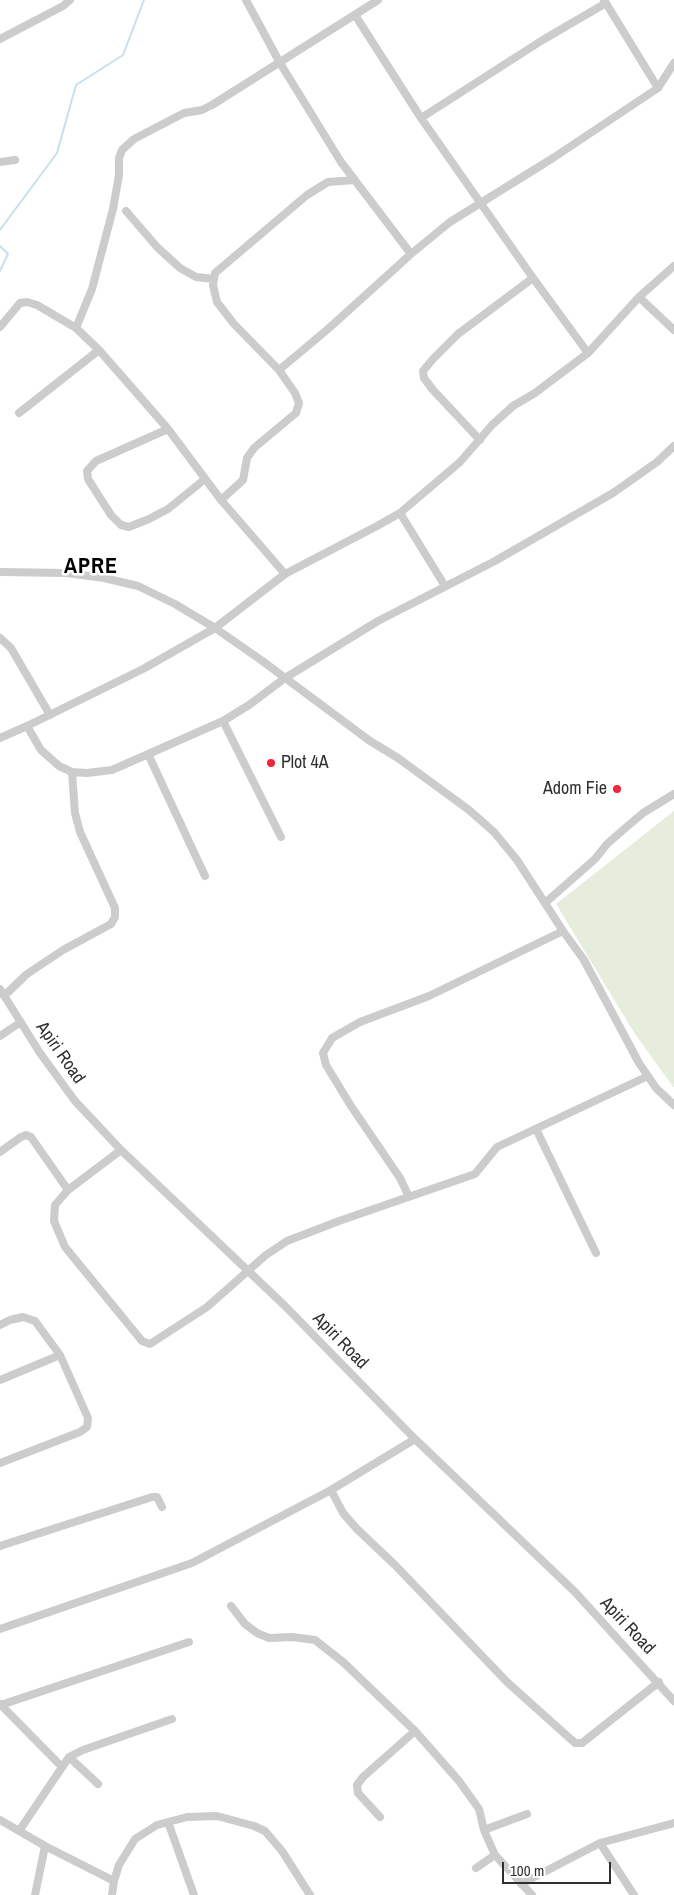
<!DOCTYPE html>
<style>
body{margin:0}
#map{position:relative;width:674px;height:1895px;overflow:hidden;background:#fff;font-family:"Archivo Narrow",sans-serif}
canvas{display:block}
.scale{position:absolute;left:502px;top:1862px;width:109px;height:22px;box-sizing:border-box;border:2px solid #2f2f2f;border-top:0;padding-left:6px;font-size:15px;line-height:18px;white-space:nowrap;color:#2f2f2f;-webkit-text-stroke:4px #fff;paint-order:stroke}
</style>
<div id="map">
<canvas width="674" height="1895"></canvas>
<div class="scale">100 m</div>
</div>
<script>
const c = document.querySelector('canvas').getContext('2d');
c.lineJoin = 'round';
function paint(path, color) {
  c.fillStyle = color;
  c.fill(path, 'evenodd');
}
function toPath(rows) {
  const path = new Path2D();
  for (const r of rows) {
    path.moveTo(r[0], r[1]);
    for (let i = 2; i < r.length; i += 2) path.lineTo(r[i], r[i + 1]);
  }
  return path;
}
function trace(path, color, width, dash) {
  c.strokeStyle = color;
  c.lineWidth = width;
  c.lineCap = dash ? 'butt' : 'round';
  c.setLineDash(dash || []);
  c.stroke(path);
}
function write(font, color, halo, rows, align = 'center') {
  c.font = font + ' "Archivo Narrow",sans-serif';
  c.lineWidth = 5;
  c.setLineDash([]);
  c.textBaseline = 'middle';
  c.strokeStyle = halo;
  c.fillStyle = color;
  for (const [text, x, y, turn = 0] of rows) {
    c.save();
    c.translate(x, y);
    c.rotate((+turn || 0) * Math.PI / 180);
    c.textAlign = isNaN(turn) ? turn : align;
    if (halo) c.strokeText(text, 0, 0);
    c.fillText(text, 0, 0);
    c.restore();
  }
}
paint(toPath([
 [674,811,674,1088,635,1034,556,904]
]), '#e6eddc');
trace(toPath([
 [0,230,57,153,76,85,123,55,144,0],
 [0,246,8,254,0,271]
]), '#c7e0ee', 2);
trace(toPath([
 [246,0,280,63,341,162,411,254],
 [604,0,658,88],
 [355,15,421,118,533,278,588,353],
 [0,39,63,6,70,0],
 [421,118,541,41,606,3],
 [0,162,15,160],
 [126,211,157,247,180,268,196,277,214,279],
 [639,297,674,330],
 [0,327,20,303,27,302,37,305,76,328,99,350,168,429,221,500,285,574],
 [76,328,92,289,113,209,119,175,119,158,122,150,134,139,184,113,202,110,212,105,378,0],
 [279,370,328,329,411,254,450,222,553,158,658,88,674,63],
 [19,413,99,350],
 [168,429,96,461,87,471,88,479,111,515,121,525,129,527,149,519,168,509,205,479],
 [480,440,433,390,424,378,423,371,433,359,458,334,533,278],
 [221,500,243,480,247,458,254,448,296,413,299,403,295,393,279,370,234,324,217,302,213,285,215,273,307,195,328,182,355,180],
 [400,513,445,586],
 [0,572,67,573,104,578,138,586,175,604,215,628,261,660,370,741,398,758,469,810,494,832,517,860,563,931,584,960,639,1063,656,1088,674,1105],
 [0,638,11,648,50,715],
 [223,721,281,837],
 [27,726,41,750,59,766,72,772,87,773,112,770,223,721,249,705,285,678,378,621,495,561,613,493,657,462,674,446],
 [0,738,27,726,143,669,215,628,285,574,377,526,400,513,460,462,492,425,513,406,535,393,588,353,639,297,674,266],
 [148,754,205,876],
 [545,903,595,859,607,844,623,830,643,813,674,794],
 [0,989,40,1053,75,1101,121,1150,284,1305,415,1439,575,1592,674,1701],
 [4,996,27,974,63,950,111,924,115,917,115,908,80,832,75,813,72,772],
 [0,1036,21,1022],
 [536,1129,596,1253],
 [121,1150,68,1190,55,1205,54,1221,65,1247,142,1341,150,1344,207,1307,266,1255,287,1241,339,1221,475,1174,497,1147,648,1076],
 [0,1152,21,1137,26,1135,31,1137,68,1190],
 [409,1197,400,1178,351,1106,326,1065,323,1053,332,1038,360,1022,429,996,563,931],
 [0,1325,10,1320,23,1317,35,1321,60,1355,88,1418,87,1427,80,1432,0,1463],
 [0,1380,60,1355],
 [331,1490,343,1513,357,1529,395,1565,507,1682,575,1743,582,1743,659,1682],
 [0,1546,152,1497,157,1497,162,1507],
 [231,1606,245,1624,257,1633,269,1638,292,1637,315,1640,343,1662,415,1731,459,1781,479,1809,484,1830,495,1855,532,1895],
 [0,1629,192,1563,331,1490,415,1439],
 [0,1704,62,1767],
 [1,1705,189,1642],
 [69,1757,98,1784],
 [380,1817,358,1793,357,1785,363,1777,415,1731],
 [0,1820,45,1846,114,1881],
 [168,1822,194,1895],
 [484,1830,527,1814],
 [19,1831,69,1757,83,1750,172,1719],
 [600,1843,634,1895],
 [476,1868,495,1855],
 [521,1884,600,1843,674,1823],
 [35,1895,45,1846],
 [112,1895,114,1881,119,1865,135,1839,157,1825,187,1817,217,1816,254,1826,265,1831,282,1851,310,1895]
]), '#ccc', 8);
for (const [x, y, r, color] of [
 [271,763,5,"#f1263a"],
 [617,789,5,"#f1263a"]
]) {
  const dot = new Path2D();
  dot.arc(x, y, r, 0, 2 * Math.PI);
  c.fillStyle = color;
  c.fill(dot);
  trace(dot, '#fff', 2);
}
write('18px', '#2f2f2f', '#fff', [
 ["Plot 4A",281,763],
 ["Adom Fie",607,789,"right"]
], 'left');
write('18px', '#2f2f2f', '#fff', [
 ["Apiri Road",60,1053,55],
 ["Apiri Road",340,1341,46],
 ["Apiri Road",627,1626,47]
]);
c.letterSpacing = '1px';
write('bold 22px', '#000', '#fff', [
 ["APRE",91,567]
]);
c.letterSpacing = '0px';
</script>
